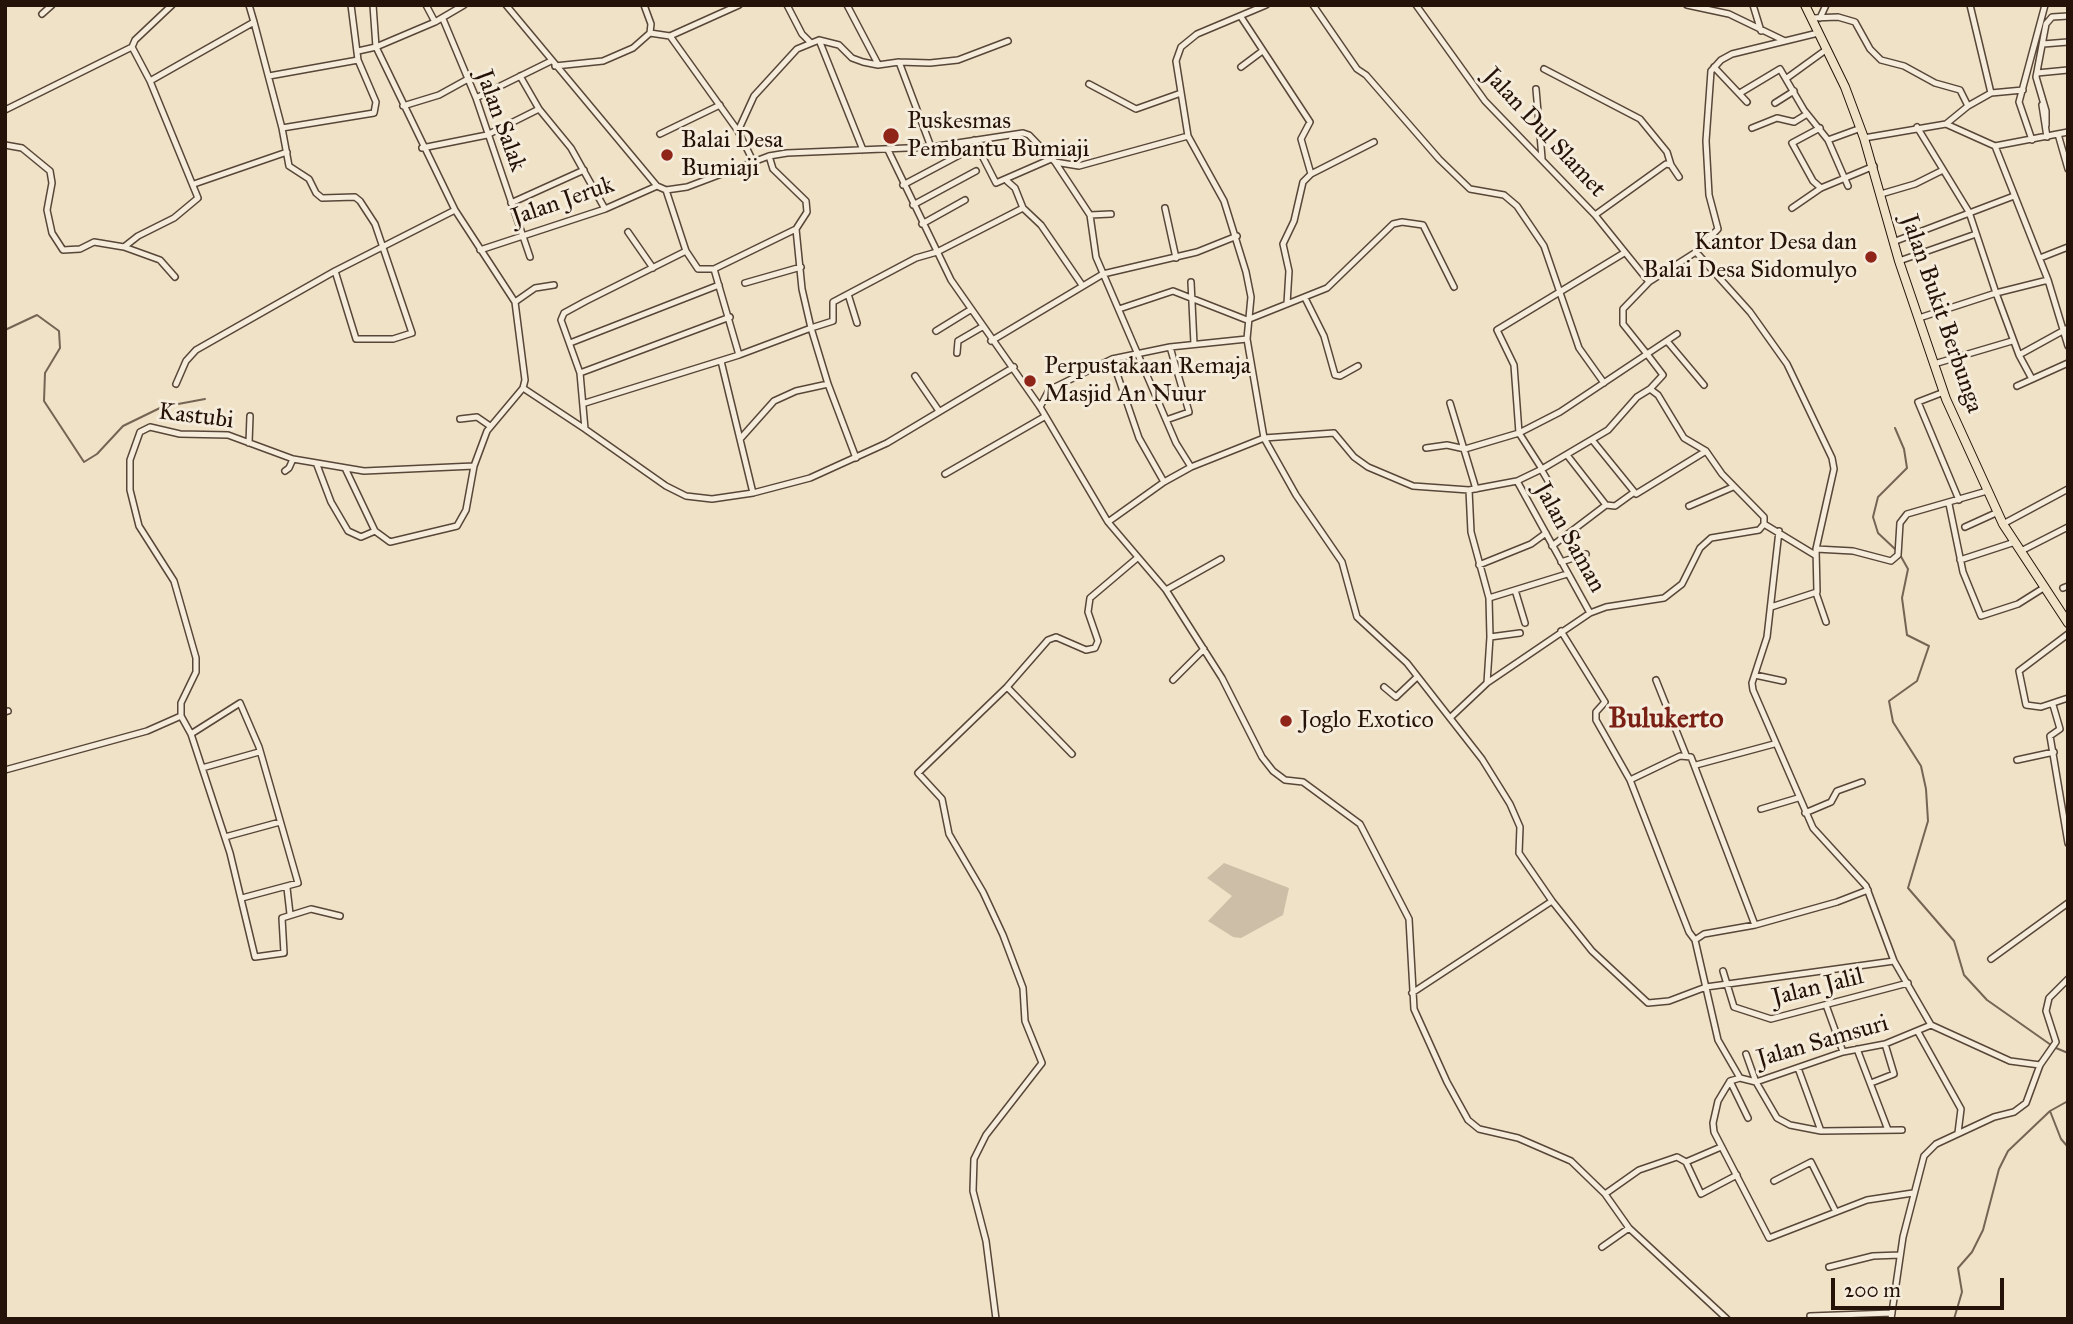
<!DOCTYPE html>
<style>
body{margin:0}
#map{position:relative;width:2073px;height:1324px;overflow:hidden;background:#efe2c7;font-family:"IM FELL Great Primer",serif}
canvas{display:block}
.frame{position:absolute;inset:0;border:7px solid #251208;pointer-events:none}
.scale{position:absolute;left:1831px;top:1278px;width:173px;height:32px;box-sizing:border-box;border:4px solid #251208;border-top:0;padding-left:9px;font-size:21px;line-height:24px;white-space:nowrap;color:#251208;-webkit-text-stroke:5px #f5ecdb;paint-order:stroke}
</style>
<div id="map">
<canvas width="2073" height="1324"></canvas>
<div class="frame"></div>
<div class="scale">200 m</div>
</div>
<script>
const c = document.querySelector('canvas').getContext('2d');
c.lineJoin = 'round';
function paint(path, color) {
  c.fillStyle = color;
  c.fill(path, 'evenodd');
}
function toPath(rows) {
  const path = new Path2D();
  for (const r of rows) {
    path.moveTo(r[0], r[1]);
    for (let i = 2; i < r.length; i += 2) path.lineTo(r[i], r[i + 1]);
  }
  return path;
}
function trace(path, color, width, dash) {
  c.strokeStyle = color;
  c.lineWidth = width;
  c.lineCap = dash ? 'butt' : 'round';
  c.setLineDash(dash || []);
  c.stroke(path);
}
function write(font, color, halo, rows, align = 'center') {
  c.font = font + ' "IM FELL Great Primer",serif';
  c.lineWidth = 6;
  c.setLineDash([]);
  c.textBaseline = 'middle';
  c.strokeStyle = halo;
  c.fillStyle = color;
  for (const [text, x, y, turn = 0] of rows) {
    c.save();
    c.translate(x, y);
    c.rotate((+turn || 0) * Math.PI / 180);
    c.textAlign = isNaN(turn) ? turn : align;
    if (halo) c.strokeText(text, 0, 0);
    c.fillText(text, 0, 0);
    c.restore();
  }
}
paint(toPath([
 [1224,863,1289,888,1283,915,1241,938,1233,937,1208,921,1232,896,1207,878]
]), '#cdbfa7');
trace(toPath([
 [5,330,37,315,59,331,60,348,45,373,44,401,84,462,97,454,123,426,162,407,205,399],
 [1895,428,1904,449,1907,468,1878,497,1873,517,1878,533,1895,549],
 [1899,553,1908,569,1902,598,1907,635,1929,646,1917,681,1889,701,1893,722,1921,766,1926,789,1928,821,1908,888,1954,941,1964,975,1987,1000,2051,1045],
 [2056,1048,2068,1053],
 [2050,1111,2061,1139,2068,1147],
 [1954,1319,1962,1292,1958,1268,1972,1252,1983,1230,1999,1169,2008,1151,2050,1111,2068,1101]
]), '#756454', 2);
const street = toPath([
 [172,5,135,40,132,47,150,81,198,198,174,218,138,236,124,247,160,260,175,277],
 [249,5,254,22],
 [373,5,376,47,435,22],
 [426,5,435,22,464,5],
 [506,5,657,186,666,190,687,187,769,156,787,153,931,147,1023,133,1029,135,1055,162,1079,166,1188,136],
 [644,5,651,24,650,33],
 [787,5,802,34,810,42],
 [847,5,878,64],
 [1266,5,1197,34,1181,47,1176,61,1188,136,1224,201,1246,272,1251,297,1247,339,1264,438,1334,433,1354,457,1368,467,1413,486,1469,490,1517,481,1542,469],
 [1313,5,1357,69,1366,75,1439,159,1470,189,1504,195,1517,206,1544,246,1579,348,1604,383],
 [1416,5,1485,101,1595,215,1649,282],
 [1687,5,1729,14,1785,41],
 [1753,5,1761,31],
 [1970,5,1991,93],
 [42,14,52,5],
 [1241,17,1310,122,1301,139,1311,174,1303,182,1294,221,1283,244,1289,271,1287,304],
 [1812,18,1838,17,1855,22,1870,49,1881,60,1904,66,1935,83,1960,90,1968,106],
 [1820,18,1826,5],
 [443,19,476,98,530,257],
 [670,36,739,5],
 [819,40,863,150],
 [2043,44,2068,42],
 [899,62,930,63,958,60,1008,41],
 [555,66,603,61,633,48,650,33,670,36,738,131],
 [1241,67,1261,52],
 [1714,67,1747,102],
 [1544,69,1640,119,1667,152,1671,165],
 [2037,73,2068,70],
 [269,76,358,60,351,5],
 [520,76,539,109],
 [1787,78,1827,49],
 [150,81,254,22,282,128,289,166,309,179,316,193,322,198,355,197,360,201,375,224,412,333,393,339,356,339,335,271],
 [1089,84,1136,109,1181,93],
 [1536,89,1542,158],
 [1740,93,1780,69,1804,110,1828,140,1848,186],
 [476,98,551,61],
 [1775,103,1794,91],
 [2042,105,2047,137],
 [403,106,439,95,468,79],
 [5,110,132,47],
 [1946,124,1968,106,1991,93,2023,90],
 [2046,125,2046,111,2036,77,2046,24,2052,17,2068,16],
 [1917,127,1969,212,1996,293,2048,280],
 [282,128,374,113,376,102,358,60],
 [1752,128,1777,118,1794,122,1807,114],
 [1820,128,1792,143,1813,181,1821,188],
 [660,134,720,105],
 [2058,134,2068,169],
 [1864,138,1946,124,1995,146,2068,132],
 [974,140,996,183,1051,159],
 [1828,140,1861,128],
 [2032,140,2019,102,2045,5],
 [5,145,22,148,50,171,52,183,47,210,52,233,63,250,80,249,94,242,124,247],
 [1995,146,2048,280,2068,346],
 [422,148,487,135,539,109,571,148,605,209],
 [888,150,951,280,1040,407,1108,522,1164,482,1191,467,1264,438,1296,495,1342,562,1357,617,1407,663,1482,759,1510,804,1520,827,1519,853,1552,901],
 [769,156,773,169,806,201,807,212,796,229],
 [753,161,738,131,754,96,797,49,819,40,839,45,852,58,863,62,878,65,899,62,931,147],
 [1055,162,1090,215,1096,257,1176,443,1191,467],
 [1311,174,1374,142],
 [1007,181,1015,188,1023,208],
 [194,184,287,152],
 [903,185,967,151],
 [666,190,686,251,586,301,564,313,561,320,580,373,585,429,666,486,686,496,712,499,753,493,810,478,887,443,1014,367],
 [1881,194,1915,184,1943,170],
 [511,203,584,170],
 [913,205,976,171],
 [1165,208,1176,258],
 [1792,208,1821,188,1874,166],
 [1090,215,1111,214],
 [1595,215,1666,164,1671,165,1679,177],
 [922,224,965,200],
 [628,232,653,268],
 [1893,242,2014,196],
 [480,250,605,209,657,186],
 [686,251,698,269,714,269,739,355,811,328,828,384],
 [1696,252,1718,229,1709,195,1706,141,1711,71,1721,60,1732,54,1818,33],
 [2040,258,2068,247],
 [1899,261,1976,234],
 [714,269,796,229,802,289,811,328,833,321,833,302,916,258,937,252,1023,208,1041,225,1082,285],
 [1191,282,1194,344],
 [745,283,801,267],
 [848,294,857,323],
 [1305,298,1324,336,1335,375,1340,376,1358,366],
 [515,302,535,288,554,285],
 [1119,309,1173,291,1247,320,1327,288,1393,224,1402,222,1423,225,1454,287],
 [1919,318,1996,293,2019,355,2068,328],
 [936,331,970,310],
 [991,341,1103,274,1197,252,1237,236],
 [1667,341,1704,385],
 [570,343,719,285],
 [957,353,958,341,982,327],
 [2019,355,2032,379],
 [1112,359,1139,438,1164,482],
 [721,361,753,493],
 [1934,364,2012,341],
 [580,373,730,317],
 [915,376,939,411],
 [176,384,186,361,196,350,335,271,455,210,376,47,358,51],
 [2017,386,2068,363],
 [523,388,585,429],
 [1650,389,1663,375,1647,354,1677,334],
 [1944,392,1918,402,1959,500],
 [585,403,739,355],
 [1450,403,1476,489],
 [1040,407,1049,390,1112,359,1170,347,1247,339],
 [460,419,477,417,490,426],
 [1166,420,1189,412,1170,347],
 [741,438,774,401,796,391,828,384,856,458],
 [1593,441,1636,494,1706,451],
 [249,443,250,416],
 [1426,448,1447,445,1465,449,1519,433,1514,365,1497,330,1624,253],
 [317,465,331,502,348,531,361,537,375,531],
 [345,468,375,531,390,542,457,526,466,510,474,466],
 [1541,469,1551,486],
 [285,471,289,468,293,459],
 [945,474,1044,417],
 [1517,481,1590,613],
 [1949,504,1963,572,1981,616,2018,604,2045,587],
 [1606,505,1615,506,1633,493],
 [1689,506,1733,487],
 [1108,522,1166,590,1222,678,1262,757,1273,771,1285,780,1303,782,1360,824,1409,919,1414,1009,1447,1082,1468,1120,1479,1129,1518,1138,1571,1161,1605,1194,1629,1228,1727,1319],
 [1764,524,1764,517,1722,474,1706,451,1684,438,1658,395,1650,389,1637,397,1608,430,1542,469,1519,433,1560,412,1647,354,1623,324,1623,309,1649,282,1696,252,1750,312,1787,364,1832,458,1834,469,1816,549,1853,551,1891,561,1898,555,1900,523,1907,514,1987,491],
 [1764,524,1815,555],
 [2003,524,2068,489],
 [1965,527,1998,512],
 [1779,531,1767,637,1752,683,1753,690,1813,828,1866,886,1894,961,1931,1025,1885,1044,1843,1052,1756,1082,1740,1078,1730,1081,1718,1101,1713,1123,1714,1132,1769,1238,1867,1200,1913,1193],
 [1552,546,1606,505,1567,455],
 [2021,551,2068,527],
 [1960,560,2015,542],
 [1561,562,1586,554],
 [1479,565,1531,544,1546,533],
 [2063,588,2068,586],
 [1166,590,1221,559],
 [1515,590,1525,623],
 [1816,593,1826,622],
 [1489,598,1567,574],
 [1771,607,1817,592,1816,549],
 [1561,631,1605,702,1596,712,1596,720,1630,780,1689,932,1695,940,1718,1040,1740,1078],
 [2068,634,2019,671,2026,705,2041,707,2068,698],
 [1490,637,1520,633],
 [1755,675,1783,681],
 [1173,680,1204,649],
 [1656,680,1686,755],
 [1487,683,1590,613,1606,607,1664,598,1682,584,1700,548,1711,538,1759,530,1764,524],
 [1007,687,1072,754],
 [1384,687,1396,697,1417,677],
 [2053,705,2060,729,2050,736,2068,843],
 [5,712,8,711],
 [1451,717,1487,683,1490,637,1489,598,1471,532,1469,490],
 [191,734,240,703,259,747,298,883,242,898],
 [2017,760,2054,752],
 [1696,765,1774,744],
 [202,768,259,752],
 [5,770,147,731,181,716],
 [1630,780,1680,756,1691,757,1755,925],
 [1761,809,1798,798],
 [1805,813,1831,802,1837,791,1862,782],
 [225,837,280,822],
 [287,888,290,914],
 [340,916,311,909,282,918,284,953,255,957,230,853,191,734,181,716,181,703,196,672,196,658,174,581,139,526,130,490,130,460,140,432,150,427,180,434,228,435,293,459,364,471,474,466,487,431,523,388,525,380,515,302,455,210],
 [1695,940,1704,934,1755,925,1837,902,1868,890],
 [1991,959,2068,903],
 [1723,971,1734,1007,1771,1019,1908,983],
 [1412,993,1552,901,1592,951,1648,1003,1669,1001,1706,987,1894,961],
 [1826,1005,1843,1052],
 [1931,1025,2010,1061,2040,1065],
 [1918,1032,1961,1109,1958,1133],
 [1857,1049,1888,1130],
 [1746,1054,1756,1082,1777,1118,1790,1125,1821,1131,1902,1130],
 [1798,1068,1821,1131],
 [1730,1081,1748,1118],
 [1871,1083,1894,1074,1885,1044],
 [1686,1162,1721,1147],
 [1774,1181,1811,1162,1836,1212],
 [1605,1194,1639,1170,1677,1157,1686,1162,1701,1194,1737,1175],
 [1602,1247,1629,1228],
 [1829,1267,1873,1256,1900,1255],
 [1810,1316,1892,1313],
 [996,1319,986,1241,973,1191,974,1159,986,1135,1042,1063,1025,1021,1023,988,1003,935,983,892,949,834,942,799,918,773,1007,687,1048,640,1056,637,1086,650,1095,648,1098,641,1088,612,1090,598,1136,559],
 [1891,1319,1903,1237,1924,1156,1936,1144,1994,1117,2014,1112,2026,1103,2040,1065,2056,1042,2046,1011,2049,998,2068,979]
]);
const primary = toPath([
 [1805,5,1845,87,1864,138,1899,261,1946,399,2003,524,2068,623]
]);
trace(street, '#584638', 8);
trace(primary, '#251208', 10);
trace(street, '#f5ecdb', 5);
trace(primary, '#efe2c7', 8);
for (const [x, y, r, color] of [
 [891,136,9,"#8f2418"],
 [667,155,7,"#8f2418"],
 [1871,257,7,"#8f2418"],
 [1030,381,7,"#8f2418"],
 [1286,721,7,"#8f2418"]
]) {
  const dot = new Path2D();
  dot.arc(x, y, r, 0, 2 * Math.PI);
  c.fillStyle = color;
  c.fill(dot);
  trace(dot, '#f5ecdb', 2.5);
}
write('24px', '#251208', '#f5ecdb', [
 ["Jalan Salak",500,121,70],
 ["Jalan Dul Slamet",1544,133,47],
 ["Jalan Jeruk",563,202,-19],
 ["Jalan Bukit Berbunga",1941,314,71],
 ["Kastubi",196,417,7],
 ["Jalan Saman",1569,538,61],
 ["Jalan Jalil",1818,988,-14],
 ["Jalan Samsuri",1823,1042,-16]
]);
write('24px', '#251208', '#f5ecdb', [
 ["Puskesmas",907,122],
 ["Pembantu Bumiaji",907,150],
 ["Balai Desa",681,141],
 ["Bumiaji",681,169],
 ["Kantor Desa dan",1857,243,"right"],
 ["Balai Desa Sidomulyo",1857,271,"right"],
 ["Perpustakaan Remaja",1044,367],
 ["Masjid An Nuur",1044,395],
 ["Joglo Exotico",1300,721]
], 'left');
write('bold 28px', '#7a1f14', '#f5ecdb', [
 ["Bulukerto",1666,720]
]);
</script>
